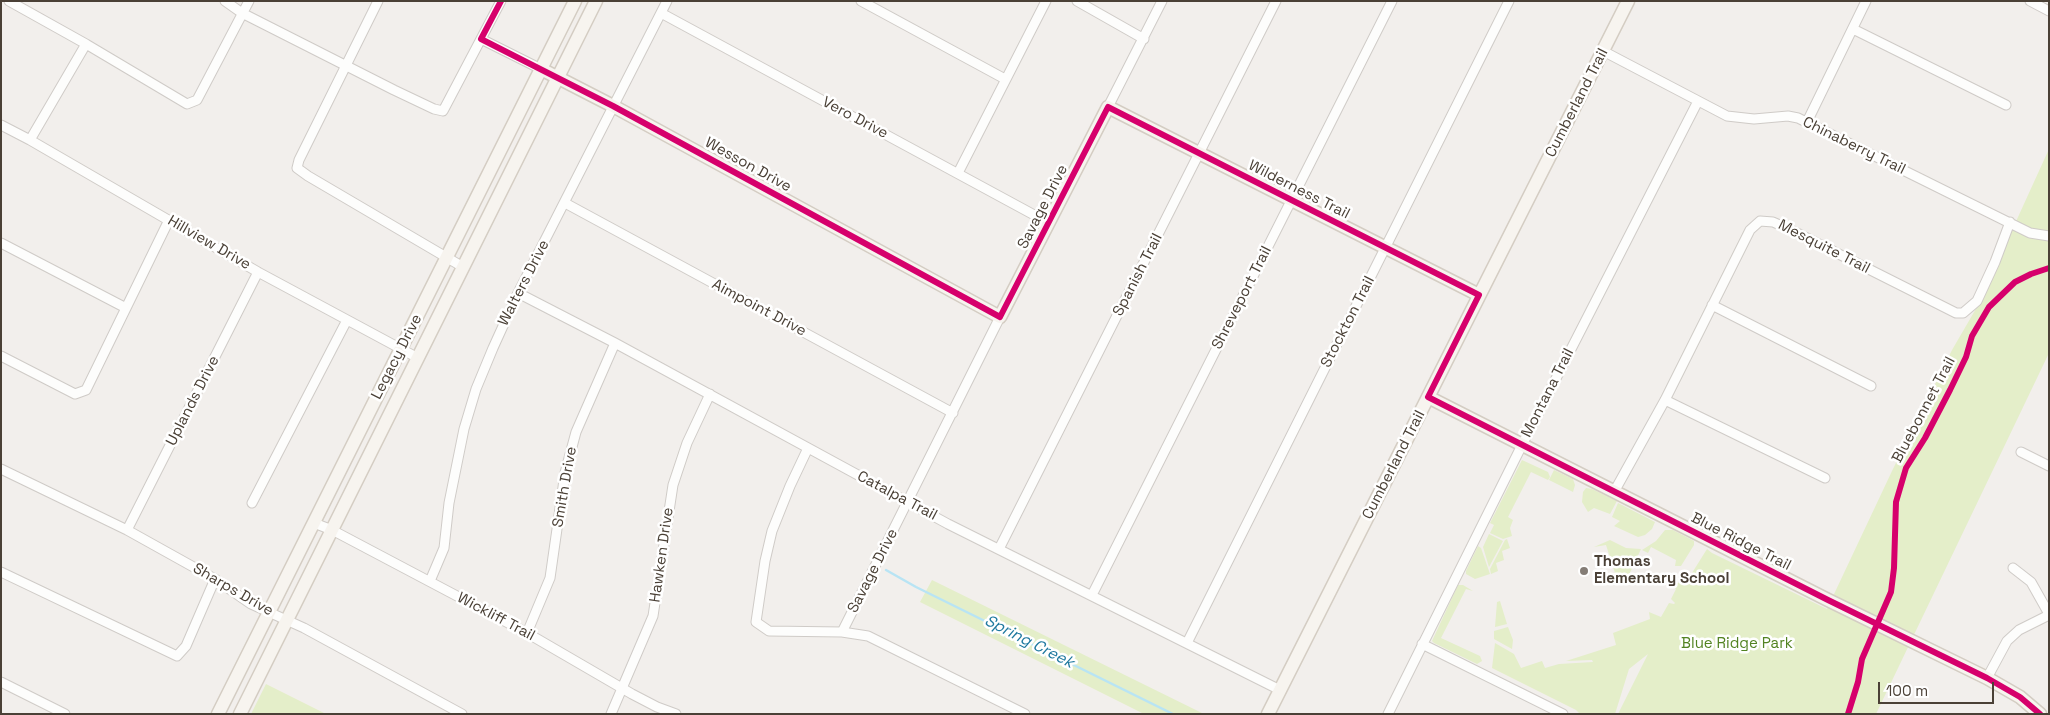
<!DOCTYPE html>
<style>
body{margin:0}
#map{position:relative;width:2050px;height:715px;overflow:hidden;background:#f2efec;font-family:"Space Grotesk",sans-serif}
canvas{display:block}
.frame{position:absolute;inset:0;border:2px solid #4a4036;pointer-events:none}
.scale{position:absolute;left:1878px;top:682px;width:116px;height:22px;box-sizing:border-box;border:2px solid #4a4036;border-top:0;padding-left:6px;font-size:15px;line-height:18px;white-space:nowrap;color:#4a4036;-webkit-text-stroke:4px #fff;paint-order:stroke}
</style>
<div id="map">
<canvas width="2050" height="715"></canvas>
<div class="frame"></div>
<div class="scale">100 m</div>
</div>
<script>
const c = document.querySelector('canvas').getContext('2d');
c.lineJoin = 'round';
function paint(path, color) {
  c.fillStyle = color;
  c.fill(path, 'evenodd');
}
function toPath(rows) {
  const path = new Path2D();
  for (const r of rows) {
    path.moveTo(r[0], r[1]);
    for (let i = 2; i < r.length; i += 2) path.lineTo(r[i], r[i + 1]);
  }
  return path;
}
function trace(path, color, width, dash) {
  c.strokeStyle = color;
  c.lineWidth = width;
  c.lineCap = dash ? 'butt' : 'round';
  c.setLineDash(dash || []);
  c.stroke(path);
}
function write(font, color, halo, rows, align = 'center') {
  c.font = font + ' "Space Grotesk",sans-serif';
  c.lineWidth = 5;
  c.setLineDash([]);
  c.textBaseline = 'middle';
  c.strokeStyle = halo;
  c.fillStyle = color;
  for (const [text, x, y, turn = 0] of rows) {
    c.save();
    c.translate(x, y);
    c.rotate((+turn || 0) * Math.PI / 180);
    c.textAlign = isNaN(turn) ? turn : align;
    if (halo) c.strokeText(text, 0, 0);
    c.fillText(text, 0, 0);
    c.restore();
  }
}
paint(toPath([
 [2049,149,2049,353,1876,714,1618,714,1648,654,1629,669,1615,714,1580,714,1576,710,1492,668,1495,643,1514,654,1521,668,1542,661,1545,668,1559,664,1593,662,1592,660,1566,661,1616,645,1613,633,1650,619,1649,612,1661,617,1669,603,1674,604,1675,603,1671,599,1676,589,1668,585,1687,581,1707,549,1712,553,1827,609,1892,471,1952,350,1977,307],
 [1522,460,1548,472,1550,477,1548,480,1531,472,1508,517,1513,520,1510,528,1512,536,1503,539,1490,533,1494,525,1490,523],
 [1554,470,1573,479,1575,485,1573,492,1549,480],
 [1586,488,1592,489,1617,501,1610,514,1594,508,1588,512,1582,502,1583,492],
 [1618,503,1655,522,1652,529,1645,535,1638,537,1614,526,1620,521,1612,517],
 [1665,530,1673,530,1694,541,1694,545,1681,566,1675,566,1676,560,1651,547,1648,553,1642,550,1656,541],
 [1489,534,1503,541,1489,567,1483,547],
 [1507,539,1510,548,1502,551,1504,560,1496,563,1498,571,1491,574,1490,569,1505,540],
 [1610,540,1626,548,1641,549,1628,577,1615,582,1612,574,1615,573,1606,545,1594,547],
 [1478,546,1481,548,1490,574,1475,579,1466,574,1466,571],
 [932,580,1204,714,1144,714,920,602],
 [1458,585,1463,585,1473,591,1466,589,1441,638,1480,656,1482,661,1477,664,1434,643,1432,641],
 [1500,601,1507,624,1495,627,1497,602],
 [1508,627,1513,640,1512,649,1494,639,1494,631],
 [266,684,326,714,251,714]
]), '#e4eec9');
trace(toPath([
 [886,570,916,587,1173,714]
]), '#b8e4f4', 2.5);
const street = toPath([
 [9,1,86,44,187,104,197,100,249,1],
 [225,1,242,13,394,90,434,109,443,111,501,1],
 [378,1,299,160,297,168,308,176,463,267],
 [861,1,1005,79],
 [1077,1,1144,39],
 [2030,1,2049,11],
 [661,13,1049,223],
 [1853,29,2006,105],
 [481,39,541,69],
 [1603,51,1727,116,1754,119,1788,116,1798,118,2030,233,2049,236],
 [1108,107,1162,1],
 [1807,122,1866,1],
 [1,125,30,140,258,272,418,358],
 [30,140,86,44],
 [958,173,1046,1],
 [565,203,953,413],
 [1,243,126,308],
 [518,293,615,343,948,524,1280,690],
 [1712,305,1871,386],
 [1,356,75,394,86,390,169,220],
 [1665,400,1825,478],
 [808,448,790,486,772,531,765,561,756,622,769,631,842,632,868,636,1025,714],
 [2021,452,2049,466],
 [1,469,127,530,215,579,251,604,304,628,462,714],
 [1614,492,1665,400,1750,230,1760,221,1773,222,1791,230,1956,313,1963,313,1977,301,1995,262,2010,222],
 [252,503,347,320],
 [314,523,332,530,527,633,632,694,657,707,676,714],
 [127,530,258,272],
 [999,549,1276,1],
 [2013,568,2031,582,2049,614],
 [1,572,177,656,186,646,215,579],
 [430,581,444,548,449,503,464,429,476,389,493,348,518,293,667,1],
 [1092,595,1392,1],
 [842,632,1000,317],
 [527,633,550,578,565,473,576,432,615,343],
 [1187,643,1509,1],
 [1422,644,1563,714],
 [1987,678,2007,641,2019,630,2049,615],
 [1,682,65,714],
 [611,714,653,616,673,485,687,443,710,394],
 [1388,714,1522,445,1698,101]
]);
const secondary = toPath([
 [541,69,613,106,1000,317,1108,107,1479,295],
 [1428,397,1828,600,1987,678,2020,697,2040,714],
 [218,714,575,1],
 [240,714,596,1],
 [1268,714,1628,1]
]);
trace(street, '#cfcbc7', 11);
trace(secondary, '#d4cdc3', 15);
trace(street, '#fdfdfc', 9);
trace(secondary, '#f7f4ef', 12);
trace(toPath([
 [501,1,481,39,613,106,1000,317,1108,107,1479,295,1428,397,1828,600,1987,678,2020,697,2040,714],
 [1848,714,1858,682,1862,659,1891,592,1894,568,1896,502,1906,468,1925,438,1950,390,1966,357,1972,336,1989,307,2015,282,2031,274,2049,268]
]), '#d6006c', 6);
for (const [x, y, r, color] of [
 [1584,571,5,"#857d76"]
]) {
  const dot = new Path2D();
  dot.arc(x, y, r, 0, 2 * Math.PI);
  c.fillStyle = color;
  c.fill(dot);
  trace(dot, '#fff', 2);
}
write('15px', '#4a4036', '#fff', [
 ["Cumberland Trail",1577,103,-63],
 ["Vero Drive",855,118,28],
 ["Chinaberry Trail",1854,146,26],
 ["Wesson Drive",748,165,29],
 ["Wilderness Trail",1299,190,27],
 ["Savage Drive",1043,207,-63],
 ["Hillview Drive",209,243,30],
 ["Mesquite Trail",1824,247,27],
 ["Spanish Trail",1138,275,-63],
 ["Walters Drive",524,283,-63],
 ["Shreveport Trail",1242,298,-63],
 ["Aimpoint Drive",759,308,28],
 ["Stockton Trail",1348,322,-63],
 ["Legacy Drive",397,357,-63],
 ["Montana Trail",1548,393,-63],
 ["Uplands Drive",193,401,-63],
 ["Bluebonnet Trail",1924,410,-62],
 ["Cumberland Trail",1394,465,-63],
 ["Smith Drive",565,487,-80],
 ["Catalpa Trail",897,496,28],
 ["Blue Ridge Trail",1741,542,27],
 ["Hawken Drive",662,555,-82],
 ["Savage Drive",873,571,-63],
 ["Sharps Drive",233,590,30],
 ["Wickliff Trail",496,617,28]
]);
write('bold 15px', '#4a4036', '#fff', [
 ["Thomas",1594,562],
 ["Elementary School",1594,579]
], 'left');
write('15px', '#528322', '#fff', [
 ["Blue Ridge Park",1737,644]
]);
write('italic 16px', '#1f799f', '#fff', [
 ["Spring Creek",1029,642,27]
]);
</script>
